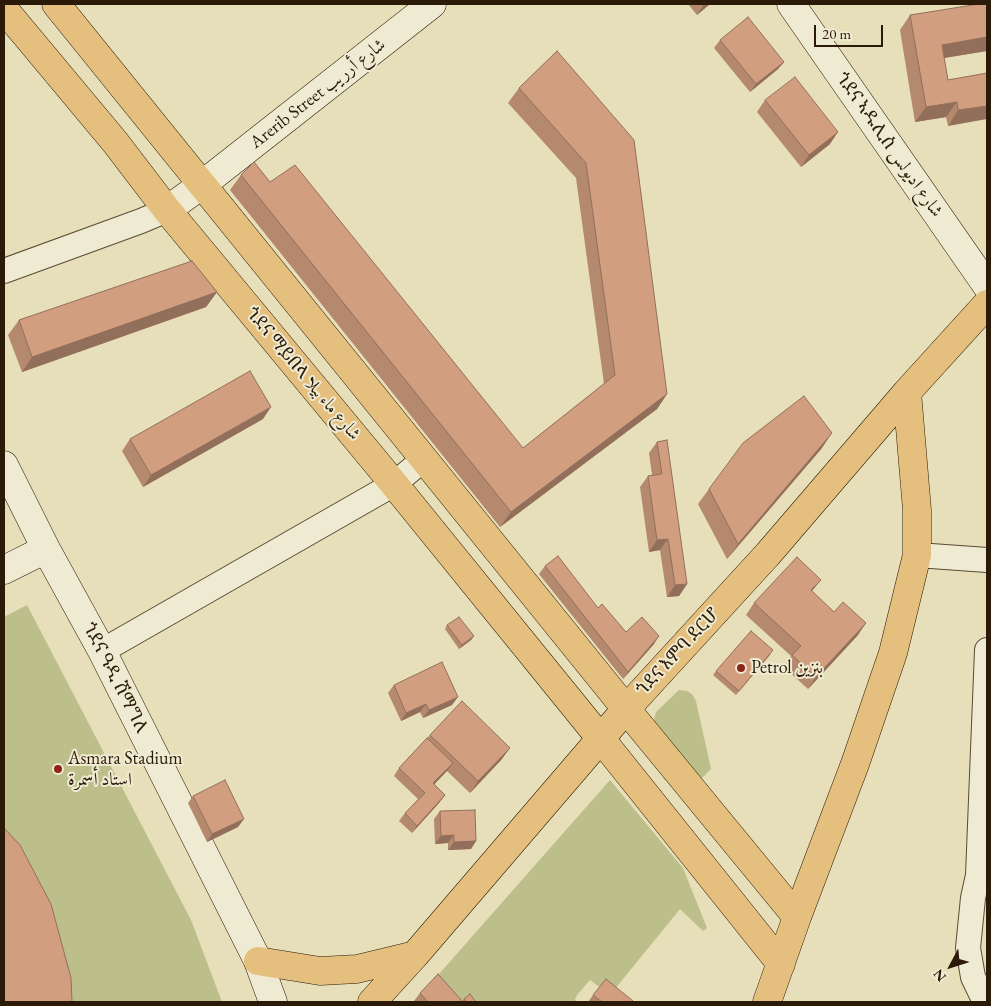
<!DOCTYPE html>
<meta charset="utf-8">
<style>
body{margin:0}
#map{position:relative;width:991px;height:1006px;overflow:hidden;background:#e7deba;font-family:"EB Garamond",serif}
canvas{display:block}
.frame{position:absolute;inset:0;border:5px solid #2b1a07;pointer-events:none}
.north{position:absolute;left:926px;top:941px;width:50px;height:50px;-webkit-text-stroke:4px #efead2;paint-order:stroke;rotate:230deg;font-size:14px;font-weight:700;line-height:20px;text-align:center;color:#2b1a07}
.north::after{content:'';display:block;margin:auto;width:18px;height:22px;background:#2b1a07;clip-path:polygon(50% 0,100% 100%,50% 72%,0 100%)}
.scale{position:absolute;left:814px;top:25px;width:69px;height:22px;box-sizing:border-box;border:2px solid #2b1a07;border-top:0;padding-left:6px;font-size:15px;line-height:18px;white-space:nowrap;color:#2b1a07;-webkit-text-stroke:4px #efead2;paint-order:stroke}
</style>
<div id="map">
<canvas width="991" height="1006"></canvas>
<div class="frame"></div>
<div class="north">N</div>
<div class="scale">20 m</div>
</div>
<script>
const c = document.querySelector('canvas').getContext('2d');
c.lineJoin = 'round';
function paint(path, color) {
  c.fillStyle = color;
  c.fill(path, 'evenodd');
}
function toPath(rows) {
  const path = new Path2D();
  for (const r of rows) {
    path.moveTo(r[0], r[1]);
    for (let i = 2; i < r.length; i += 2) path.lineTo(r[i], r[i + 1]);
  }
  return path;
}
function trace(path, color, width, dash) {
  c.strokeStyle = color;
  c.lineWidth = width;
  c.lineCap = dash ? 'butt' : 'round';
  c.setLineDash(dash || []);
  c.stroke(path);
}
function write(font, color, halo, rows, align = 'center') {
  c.font = font + ' "EB Garamond",Amiri,"Noto Serif Ethiopic",serif';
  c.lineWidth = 4;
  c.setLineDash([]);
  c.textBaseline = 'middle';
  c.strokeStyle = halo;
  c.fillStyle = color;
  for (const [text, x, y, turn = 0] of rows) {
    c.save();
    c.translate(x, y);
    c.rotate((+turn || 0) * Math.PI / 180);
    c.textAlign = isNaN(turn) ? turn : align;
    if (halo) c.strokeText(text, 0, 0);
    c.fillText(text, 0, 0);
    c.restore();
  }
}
paint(toPath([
 [27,605,191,920,222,1002,4,1002,4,617],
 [679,690,687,691,692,694,696,701,711,769,701,779,696,778,655,727,654,719,656,712],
 [610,780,683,868,707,928,703,931,680,909,610,995,590,980,577,995,575,1000,577,1002,451,1002,432,982]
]), '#bdbf8b');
const street = toPath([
 [4,271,141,221,167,210],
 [917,555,987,560],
 [102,651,394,484,424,459],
 [985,1002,973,977,968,948,973,898,978,875,987,650]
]);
const secondary = toPath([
 [791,4,987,286],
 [167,210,203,184,432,4],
 [4,465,46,549,102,651,258,961,273,1002],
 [4,570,46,549]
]);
const primary = toPath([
 [601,739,781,964],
 [797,917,626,709,768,554,907,392,987,304],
 [767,1002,797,917,855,764,893,653,917,555,917,510,907,392]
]);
const highway = toPath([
 [56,4,626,709,415,955,372,1002],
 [4,9,115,142,167,210,394,484,601,739],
 [258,961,320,971,357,969,415,955]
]);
trace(street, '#5a4b34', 26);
trace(secondary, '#2b1a07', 29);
trace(primary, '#2b1a07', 29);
trace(highway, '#2b1a07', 29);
trace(street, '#efead2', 24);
trace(secondary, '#efead2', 28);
trace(primary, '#e4bf7d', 28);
trace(highway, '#e4bf7d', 28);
paint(toPath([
 [688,4,710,4,697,15],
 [987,4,987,51,944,58,948,80,987,73,948,126,946,117,915,122,900,30,910,15],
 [720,40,784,62,778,69,750,92,714,48],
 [557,51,667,394,657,409,500,527,230,190,241,175,270,182,523,448,604,384,576,178,508,103,519,88],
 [765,100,830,144,801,167,757,112],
 [217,292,206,307,22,372,8,335,19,320],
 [263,419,143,487,122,451,130,439],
 [657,442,687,584,679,596,667,597,660,550,649,552,640,487,648,476,652,475,649,453],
 [822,448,727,559,698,504,709,489],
 [545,566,598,608,626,632,654,644,623,679,539,574],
 [812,592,858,635,808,689,784,667,791,656,746,615,754,603],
 [447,625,474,636,471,640,459,649,445,629],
 [771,654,736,695,713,675,716,671],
 [394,685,452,705,423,718,420,712,401,721,388,693],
 [430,735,502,759,470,793,447,771,434,784,445,795,439,803,412,833,399,821,405,813,418,799,394,776,399,768],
 [193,796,238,827,207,842,188,803],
 [440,811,476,841,471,849,448,850,448,843,435,844,434,819],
 [420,993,462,1001,464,999,476,1002,416,1002,414,1001],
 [593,995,632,1002,588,1002]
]), '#b4896e');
paint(toPath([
 [704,4,710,4,697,15],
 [987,37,987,51,931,60,942,45],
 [784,62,778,69,750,92,756,84],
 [957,102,946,117,915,122,926,107],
 [987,106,987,119,948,126,958,110],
 [838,132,830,144,801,167,809,155],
 [217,292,206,307,22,372,32,357],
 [667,394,657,409,500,527,511,512],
 [271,407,263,419,143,487,151,475],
 [832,433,822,448,727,559,738,544],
 [668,539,660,550,649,552,657,540],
 [821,580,803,602,811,590],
 [687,584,679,596,667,597,675,585],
 [866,623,858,635,808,689,816,677],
 [474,636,471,640,459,649,462,645],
 [659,636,654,644,623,679,628,672],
 [458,697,452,705,423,718,429,710],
 [426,704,420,712,401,721,406,713],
 [510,748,502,759,470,793,478,781],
 [453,763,447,771,428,791,433,783],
 [445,795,439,803,412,833,417,826],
 [244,819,238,827,207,842,212,834],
 [454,835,448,843,435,844,441,836],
 [476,841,471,849,448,850,454,842]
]), '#926f5a');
const building = toPath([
 [979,4,987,4,987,37,942,45,948,80,987,73,987,106,958,110,957,102,926,107,910,15,979,4],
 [748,17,784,62,756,84,720,40,748,17],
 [557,51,634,140,667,394,511,512,241,175,254,162,270,182,295,165,523,448,615,375,586,163,519,88,557,51],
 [795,77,838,132,809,155,765,100,795,77],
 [192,261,217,292,32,357,19,320,192,261],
 [250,371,271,407,151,475,130,439,250,371],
 [804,396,832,433,738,544,709,489,743,443,804,396],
 [667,440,687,584,675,585,668,539,657,540,648,476,662,474,657,442,667,440],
 [558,556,598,608,602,604,626,632,642,617,659,636,628,672,545,566,558,556],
 [797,557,821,580,811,590,834,612,843,602,866,623,816,677,792,655,801,646,754,603,797,557],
 [459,617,474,636,462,645,447,625,459,617],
 [751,631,773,650,739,691,716,671,751,631],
 [442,662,458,697,429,710,426,704,406,713,394,685,442,662],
 [462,701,510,748,478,781,430,735,462,701],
 [427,738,453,763,433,783,445,795,417,826,405,813,425,793,399,768,427,738],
 [225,780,244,819,212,834,193,796,225,780],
 [475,810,476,841,454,842,454,835,441,836,440,811,475,810],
 [4,828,20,845,51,904,71,978,72,1002,4,1002,4,828],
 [438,974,463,1002,428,1002,420,993,438,974],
 [606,979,633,1001,632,1002,602,1002,593,995,606,979],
 [470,994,476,1002,466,1002,464,999,470,994]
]);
paint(building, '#d19f80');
trace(building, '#926f5a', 1);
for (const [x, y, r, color] of [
 [741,668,5,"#8f2418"],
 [58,769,5,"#8f2418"]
]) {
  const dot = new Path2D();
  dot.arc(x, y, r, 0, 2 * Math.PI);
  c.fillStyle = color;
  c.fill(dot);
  trace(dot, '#efead2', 2);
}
write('18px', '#2b1a07', '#efead2', [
 ["Arerib Street شارع أرريب",318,94,-38],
 ["ጎደና ኣዱሊስ شارع اديولس",889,145,55],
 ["ጎደና ማይበላ شارع ماء بيلا",303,374,50],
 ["ጎደና እምባ ደርሆ",678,652,-47],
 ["ጎደና ዓዲ ሽማግለ",115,678,63]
]);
write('18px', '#2b1a07', '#efead2', [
 ["Petrol بنزين",751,668],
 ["Asmara Stadium",68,759],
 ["استاد أسمرة",68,780]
], 'left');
</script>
